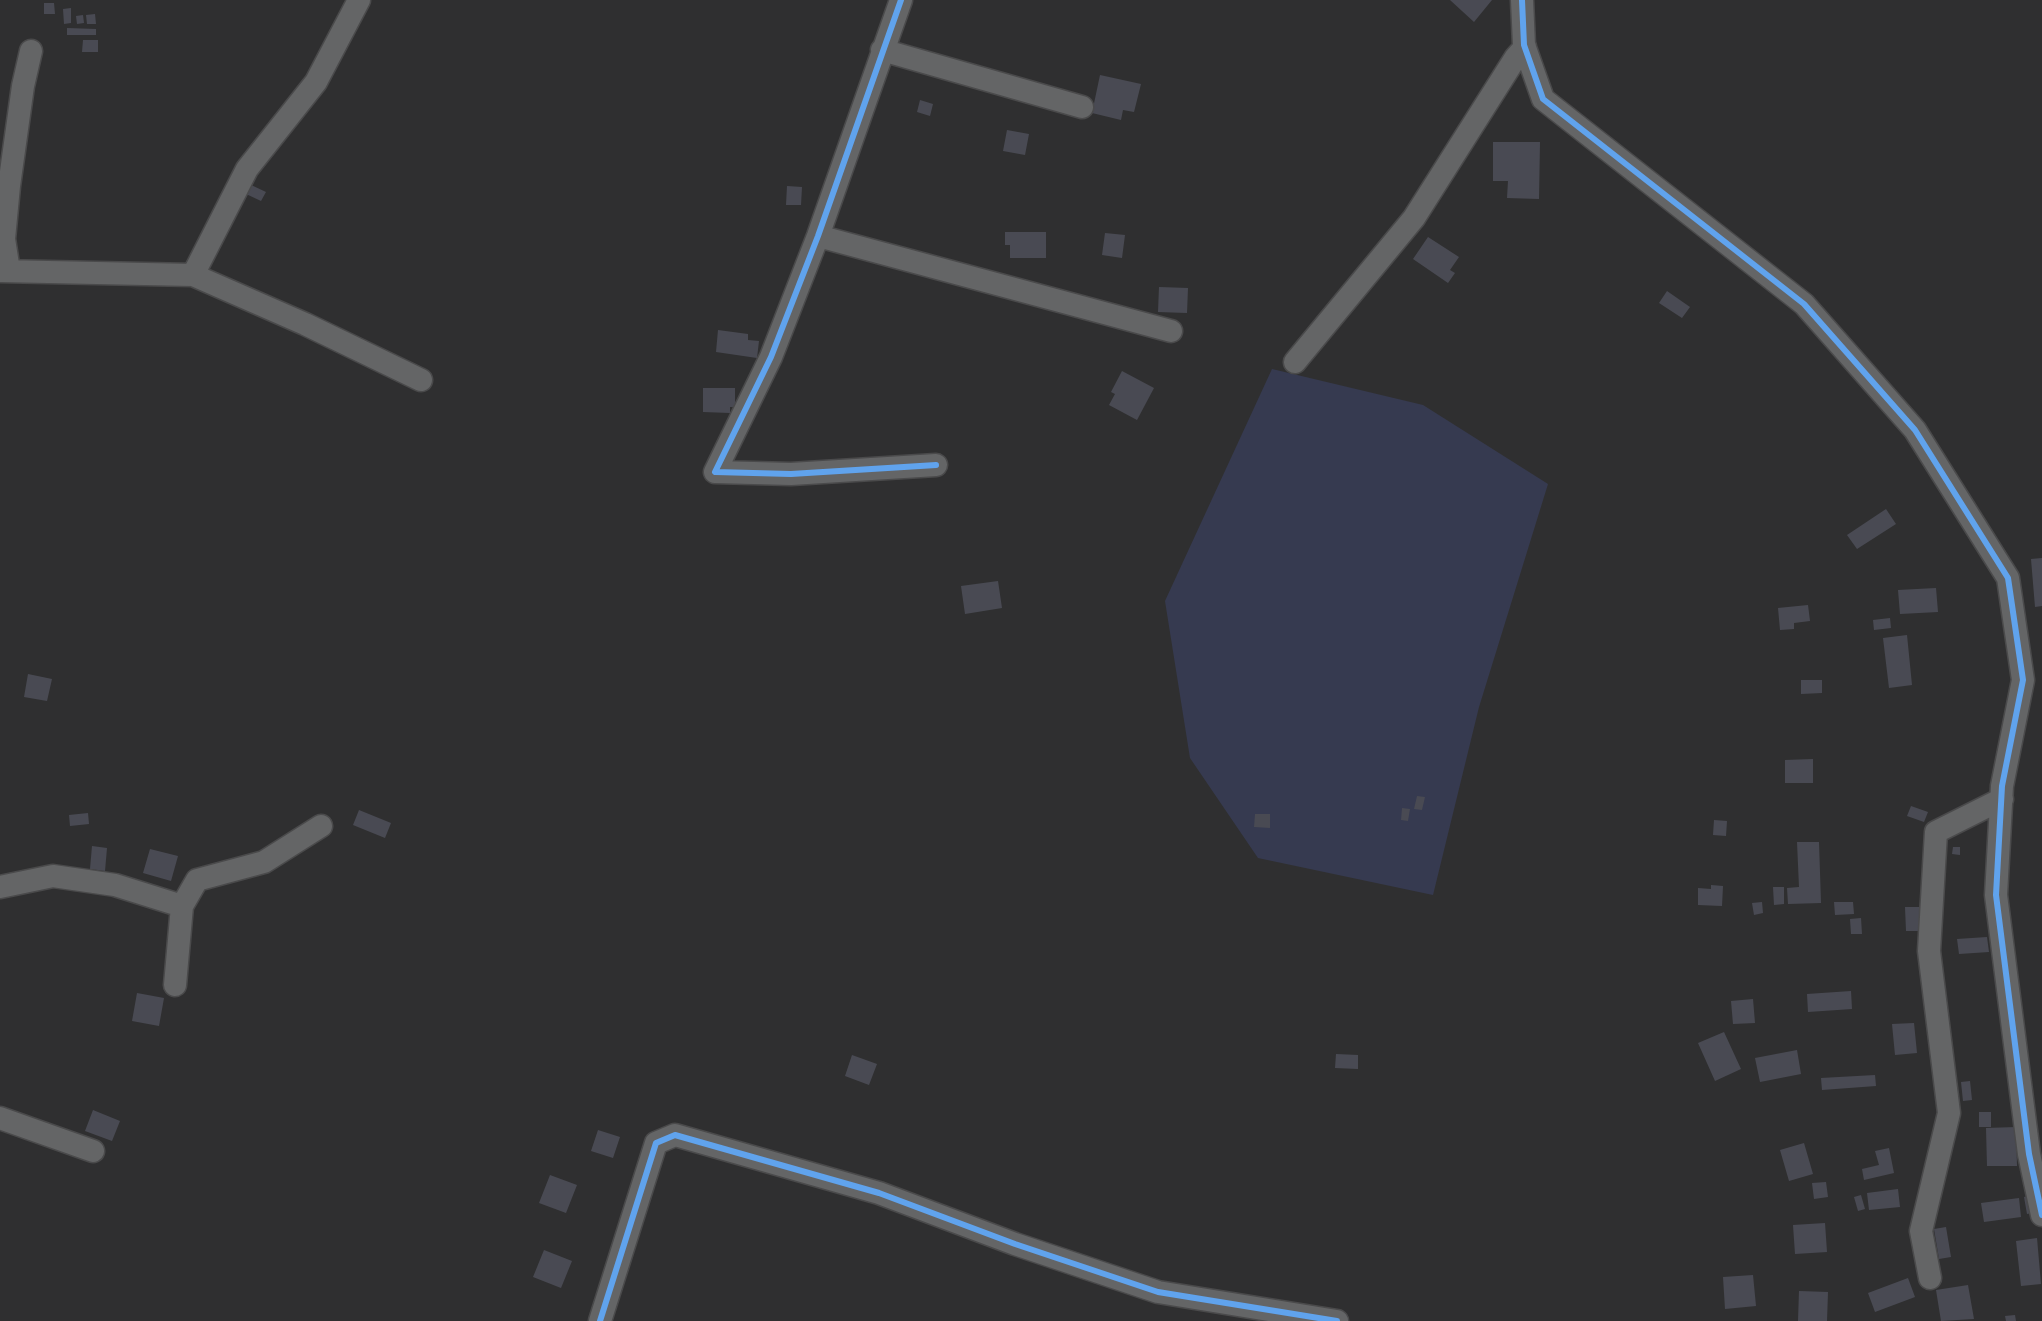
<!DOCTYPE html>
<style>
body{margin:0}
canvas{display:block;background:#2f2f30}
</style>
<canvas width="2042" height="1321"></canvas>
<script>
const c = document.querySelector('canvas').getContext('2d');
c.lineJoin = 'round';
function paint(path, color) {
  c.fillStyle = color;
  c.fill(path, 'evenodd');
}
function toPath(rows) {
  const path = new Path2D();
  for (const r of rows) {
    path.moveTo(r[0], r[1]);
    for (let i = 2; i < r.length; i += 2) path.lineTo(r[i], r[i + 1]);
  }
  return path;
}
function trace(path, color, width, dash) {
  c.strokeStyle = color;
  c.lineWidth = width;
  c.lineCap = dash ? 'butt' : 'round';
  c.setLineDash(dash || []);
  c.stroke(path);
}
paint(toPath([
 [1272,369,1423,405,1548,484,1479,707,1433,895,1258,858,1190,758,1165,601]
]), '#363a50');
paint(toPath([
 [1450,0,1492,0,1474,22],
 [44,3,54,3,55,14,44,14],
 [71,8,71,23,64,24,63,9],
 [95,14,96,24,87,24,86,15],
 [83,15,84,23,77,24,76,16],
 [67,28,96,29,96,35,67,35],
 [83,40,98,40,98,52,82,52],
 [1100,75,1141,84,1134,112,1123,110,1121,120,1092,113],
 [920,100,933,104,930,116,917,112],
 [1007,130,1029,134,1025,155,1003,151],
 [1493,142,1540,142,1539,199,1507,198,1508,181,1493,181],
 [249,184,266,192,261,201,244,193],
 [787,186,802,187,801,205,786,205],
 [1005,232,1046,232,1046,258,1010,258,1010,245,1005,245],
 [1105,233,1125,235,1122,258,1102,255],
 [1428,237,1459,257,1450,270,1455,273,1448,283,1413,259],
 [1159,287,1188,288,1187,313,1158,312],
 [1667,291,1690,307,1682,318,1659,303],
 [718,330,748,334,748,340,759,341,757,358,716,352],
 [1122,371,1154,388,1137,420,1109,405,1115,394,1111,392],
 [703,388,735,388,735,407,730,407,730,413,703,412],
 [1886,509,1896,524,1857,549,1847,535],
 [2042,558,2042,606,2035,607,2031,559],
 [998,581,1002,608,965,614,961,586],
 [1936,588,1938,612,1900,614,1898,590],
 [1808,605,1810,621,1794,623,1794,629,1780,630,1778,608],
 [1890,618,1891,628,1874,630,1873,620],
 [1907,635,1912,685,1889,688,1883,638],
 [28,674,52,679,47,701,24,697],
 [1801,680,1822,680,1822,693,1801,694],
 [1813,759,1813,783,1785,783,1785,760],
 [1417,796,1425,797,1422,810,1414,809],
 [1911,806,1928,812,1924,822,1907,816],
 [1402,808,1410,809,1408,821,1401,820],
 [359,810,391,823,385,838,353,825],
 [88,813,89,824,70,826,69,815],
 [1255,814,1270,814,1270,828,1254,827],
 [1714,820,1727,821,1726,836,1713,835],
 [1797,842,1819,842,1821,903,1788,904,1787,888,1799,887],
 [92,846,107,848,105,871,90,869],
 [1953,847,1960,847,1960,855,1952,854],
 [150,849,178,856,171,881,143,873],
 [1711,885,1723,886,1722,906,1698,905,1698,888,1711,889],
 [1773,887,1784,887,1784,904,1774,905],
 [1762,902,1763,913,1754,915,1752,903],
 [1834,902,1853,902,1854,914,1835,915],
 [1905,907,1925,907,1926,931,1906,931],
 [1861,918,1862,934,1851,934,1850,919],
 [1987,937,1989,952,1959,954,1957,939],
 [1851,991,1852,1009,1808,1012,1807,994],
 [137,993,164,998,159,1026,132,1021],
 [1753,999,1755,1023,1733,1024,1731,1001],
 [1914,1023,1917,1053,1895,1055,1892,1024],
 [1724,1032,1741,1069,1715,1081,1698,1043],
 [1797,1050,1801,1074,1760,1082,1755,1058],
 [1336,1054,1358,1055,1358,1069,1335,1068],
 [852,1055,877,1064,869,1085,845,1076],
 [1875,1075,1876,1086,1822,1090,1821,1078],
 [1970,1081,1972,1100,1963,1101,1961,1082],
 [93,1110,120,1121,112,1141,85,1131],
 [1979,1112,1991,1112,1991,1127,1979,1127],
 [2016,1127,2017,1166,1987,1166,1986,1128],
 [598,1130,620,1137,613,1158,591,1151],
 [1804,1143,1813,1174,1789,1181,1780,1150],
 [1889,1148,1894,1173,1864,1180,1862,1169,1879,1165,1875,1151],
 [550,1175,577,1185,566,1213,539,1203],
 [1826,1182,1828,1197,1814,1199,1812,1183],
 [1898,1189,1900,1207,1869,1210,1867,1193],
 [1861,1195,1865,1209,1858,1211,1854,1197],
 [2029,1196,2032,1213,2027,1214,2024,1197],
 [2019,1198,2021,1217,1984,1222,1981,1203],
 [1825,1223,1827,1252,1795,1254,1793,1225],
 [1946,1227,1951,1257,1939,1259,1934,1229],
 [2037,1238,2041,1284,2021,1286,2016,1241],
 [544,1250,572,1261,561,1288,533,1277],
 [1753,1275,1756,1306,1725,1309,1723,1277],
 [1908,1278,1915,1297,1875,1312,1868,1293],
 [1968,1285,1974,1319,1941,1321,1936,1290],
 [1799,1291,1828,1292,1827,1321,1798,1321],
 [2015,1315,2016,1321,2006,1321,2005,1316]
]), '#494a53');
const minor = toPath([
 [901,0,818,236,771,357,715,472,791,474,936,465],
 [1522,0,1524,45,1543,99,1804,304,1915,430,2008,578,2023,680,2002,786,1996,895,2029,1154,2042,1215],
 [882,50,1082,107],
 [818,236,1171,331],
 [0,271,193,275,305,324,421,380],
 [9,271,4,239,9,186,23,86,31,51],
 [193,275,247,169,316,82,359,0],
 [1295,362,1414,218,1516,57,1525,47],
 [0,887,53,876,115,885,182,906],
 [175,985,182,906,197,880,264,862,321,826],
 [0,1118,93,1151],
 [1930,1278,1921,1231,1949,1113,1929,951,1936,832,2002,799],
 [600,1321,656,1143,675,1135,879,1193,1015,1244,1158,1292,1337,1321]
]);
trace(minor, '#4a4a4b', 25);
trace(minor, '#646566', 22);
trace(toPath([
 [901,0,818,236,771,357,715,472,791,474,936,465],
 [1522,0,1524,45,1543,99,1804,304,1915,430,2008,578,2023,680,2002,786,1996,895,2029,1154,2042,1215],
 [600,1321,656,1143,675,1135,879,1193,1015,1244,1158,1292,1337,1321]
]), '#60a3ed', 6);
</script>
